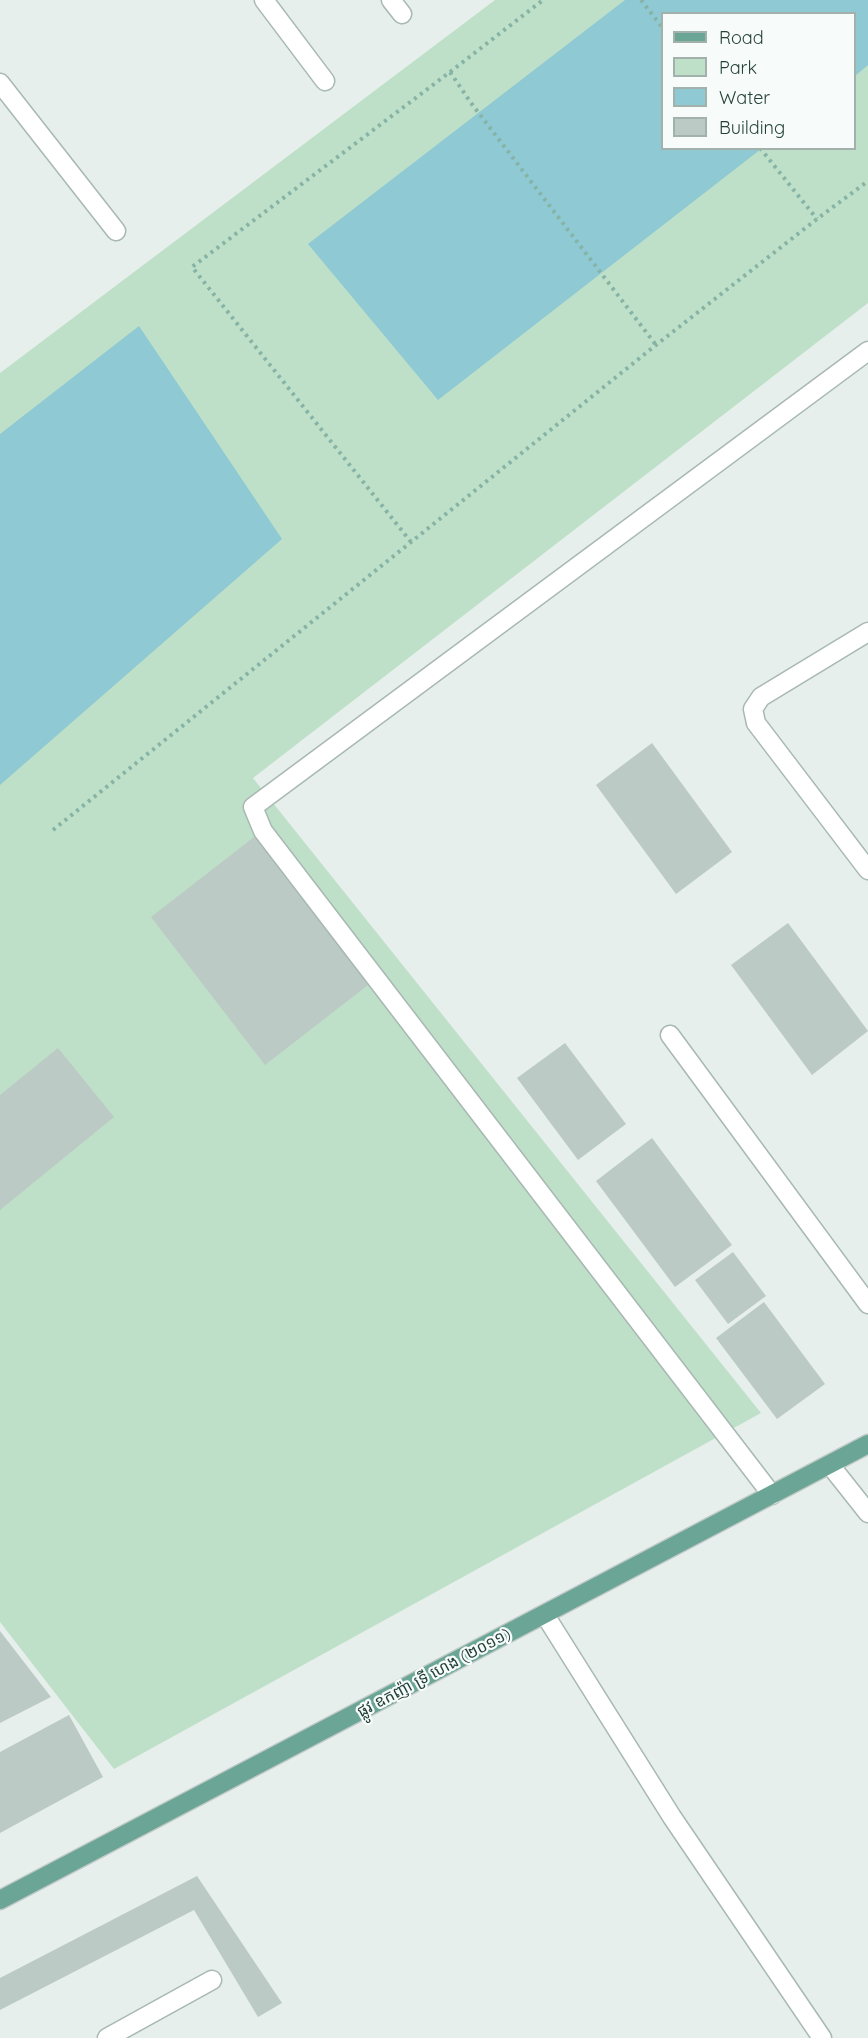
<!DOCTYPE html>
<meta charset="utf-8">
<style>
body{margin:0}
#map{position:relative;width:868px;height:2038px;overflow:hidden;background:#e6efeb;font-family:Quicksand,sans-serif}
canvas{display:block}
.legend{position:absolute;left:661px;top:12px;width:195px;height:138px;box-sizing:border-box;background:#f7fbf9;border:2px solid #a3b1ad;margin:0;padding:8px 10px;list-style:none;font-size:18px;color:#24423a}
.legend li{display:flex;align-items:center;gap:12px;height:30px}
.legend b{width:30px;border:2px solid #a3b1ad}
</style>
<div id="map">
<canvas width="868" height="2038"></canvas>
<ul class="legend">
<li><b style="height:8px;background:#6aa596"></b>Road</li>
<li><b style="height:16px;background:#bfe0c8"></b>Park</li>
<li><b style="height:16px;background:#8ec9d4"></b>Water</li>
<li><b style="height:16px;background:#bbcac4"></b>Building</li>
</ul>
</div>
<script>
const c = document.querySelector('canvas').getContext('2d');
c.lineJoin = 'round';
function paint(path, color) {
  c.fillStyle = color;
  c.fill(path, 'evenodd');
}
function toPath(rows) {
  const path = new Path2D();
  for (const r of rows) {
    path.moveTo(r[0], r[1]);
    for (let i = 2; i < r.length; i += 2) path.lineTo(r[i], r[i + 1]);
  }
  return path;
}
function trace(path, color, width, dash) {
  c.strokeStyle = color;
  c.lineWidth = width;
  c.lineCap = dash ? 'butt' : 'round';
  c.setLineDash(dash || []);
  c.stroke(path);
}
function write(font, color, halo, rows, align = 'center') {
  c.font = font + ' Quicksand,"Noto Sans Khmer",sans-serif';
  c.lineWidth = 4.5;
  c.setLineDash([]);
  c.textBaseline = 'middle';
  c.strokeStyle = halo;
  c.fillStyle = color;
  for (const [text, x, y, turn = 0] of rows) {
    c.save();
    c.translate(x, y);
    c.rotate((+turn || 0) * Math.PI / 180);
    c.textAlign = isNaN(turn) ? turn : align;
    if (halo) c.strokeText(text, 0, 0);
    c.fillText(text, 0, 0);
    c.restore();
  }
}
paint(toPath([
 [495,0,868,0,868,303,253,778,761,1413,114,1769,0,1622,0,373],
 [662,14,854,14,854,148,662,148]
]), '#bfe0c8');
paint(toPath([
 [625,0,868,0,868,65,855,76,854,14,662,14,662,148,761,149,438,400,308,244],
 [139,326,282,539,0,785,0,434]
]), '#8ec9d4');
paint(toPath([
 [652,743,732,852,676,894,596,785],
 [258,834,372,982,265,1065,151,917],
 [788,923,868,1031,812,1075,731,965],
 [565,1043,626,1124,578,1160,517,1078],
 [58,1048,114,1117,0,1210,0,1095],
 [652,1138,732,1245,675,1287,596,1181],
 [733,1252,766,1296,728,1324,695,1280],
 [764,1302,825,1384,777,1419,716,1338],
 [0,1631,51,1697,0,1723],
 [69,1715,103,1777,0,1833,0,1752],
 [197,1876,282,2003,258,2017,194,1910,0,2010,0,1978]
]), '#bbcac4');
const minor = toPath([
 [264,0,325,81],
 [391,0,402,14],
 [0,83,116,231],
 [868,632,761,697,753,709,756,723,868,870],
 [670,1035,868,1304],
 [830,1465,868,1513],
 [772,1495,263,831,253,807,868,351],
 [545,1615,672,1817,822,2038],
 [107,2038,212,1980]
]);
const major = toPath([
 [0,1900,868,1444]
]);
trace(minor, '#a8b8b2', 21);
trace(major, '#c2cac8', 21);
trace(toPath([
 [641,0,662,27],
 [450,72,543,0],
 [760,148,817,219],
 [411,542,192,267,450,72,471,103,656,345],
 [53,830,656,345,817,219,868,181]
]), '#86b3a5', 4, [3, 4.5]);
trace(minor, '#fff', 18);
trace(major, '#6aa596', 18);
write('16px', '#24423a', '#f7fbf9', [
 ["ផ្លូវ ឧកញ៉ា ទ្រី ហេង (២០១១)",434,1673,-28]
]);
</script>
